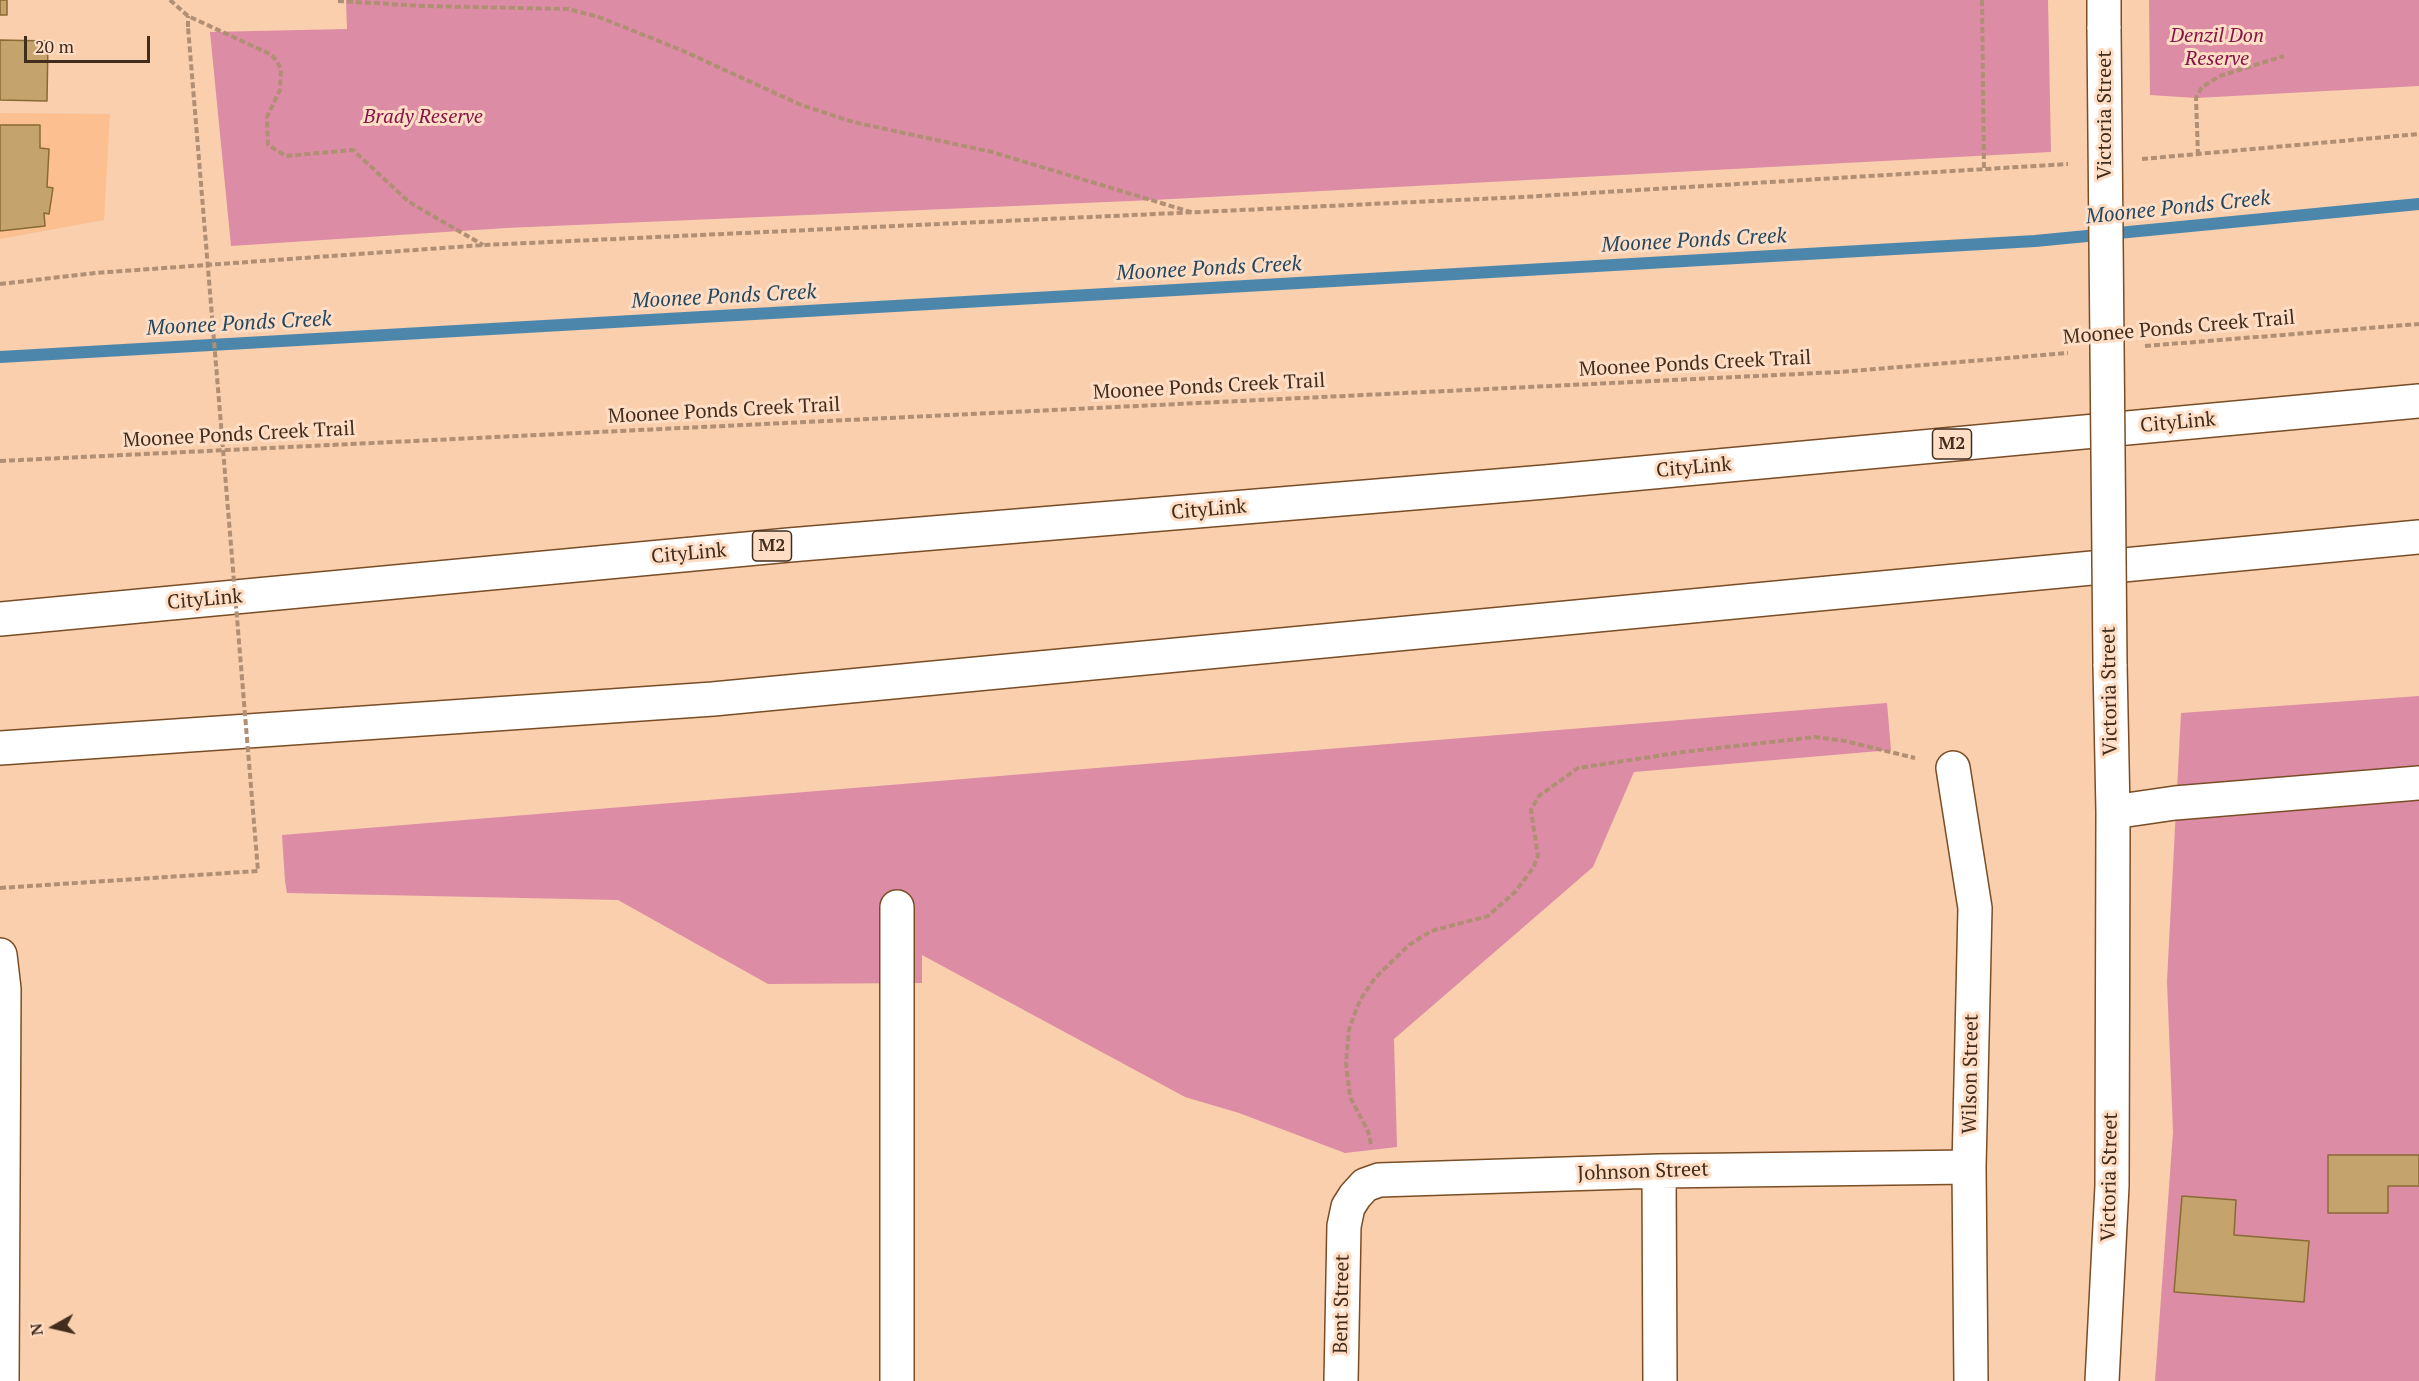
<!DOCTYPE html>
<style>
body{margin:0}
#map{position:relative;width:2419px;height:1381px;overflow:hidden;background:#f9cfad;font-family:"PT Serif",serif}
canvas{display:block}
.north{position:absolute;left:24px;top:1297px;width:60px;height:60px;-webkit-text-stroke:4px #ffdec5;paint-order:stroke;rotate:262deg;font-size:16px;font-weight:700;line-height:24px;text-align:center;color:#422d1d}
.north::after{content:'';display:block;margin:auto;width:21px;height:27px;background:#422d1d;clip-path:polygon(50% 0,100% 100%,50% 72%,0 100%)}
.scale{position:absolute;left:24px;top:36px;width:126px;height:27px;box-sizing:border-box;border:3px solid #422d1d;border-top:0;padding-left:8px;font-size:18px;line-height:21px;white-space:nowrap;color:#422d1d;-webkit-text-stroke:4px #ffdec5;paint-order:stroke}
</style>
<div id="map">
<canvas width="2419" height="1381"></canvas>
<div class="north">N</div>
<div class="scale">20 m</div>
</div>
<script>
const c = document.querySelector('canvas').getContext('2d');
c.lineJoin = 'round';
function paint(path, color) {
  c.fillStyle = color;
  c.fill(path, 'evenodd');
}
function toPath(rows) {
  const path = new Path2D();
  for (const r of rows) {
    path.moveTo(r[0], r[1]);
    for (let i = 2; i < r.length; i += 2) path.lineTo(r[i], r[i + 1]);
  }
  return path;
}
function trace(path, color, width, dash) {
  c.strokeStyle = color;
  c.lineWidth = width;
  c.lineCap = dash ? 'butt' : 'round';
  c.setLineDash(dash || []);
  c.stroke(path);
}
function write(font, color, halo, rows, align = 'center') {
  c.font = font + ' "PT Serif",serif';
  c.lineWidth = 6;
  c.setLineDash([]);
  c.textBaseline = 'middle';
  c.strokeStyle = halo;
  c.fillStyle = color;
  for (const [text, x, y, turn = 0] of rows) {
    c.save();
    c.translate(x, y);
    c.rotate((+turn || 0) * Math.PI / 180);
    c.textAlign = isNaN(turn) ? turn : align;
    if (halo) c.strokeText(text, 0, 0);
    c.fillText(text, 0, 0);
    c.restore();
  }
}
paint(toPath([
 [0,113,110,114,104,220,0,239]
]), '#fbbf90');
paint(toPath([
 [346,0,2048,0,2051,152,1153,200,506,228,231,246,210,32,347,29],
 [2149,0,2419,0,2419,86,2196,98,2150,95],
 [2419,696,2419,1381,2155,1381,2173,1132,2167,981,2181,713],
 [1887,703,1891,750,1634,772,1593,867,1394,1039,1397,1147,1345,1153,1239,1113,1185,1097,922,955,922,983,768,984,618,900,287,893,285,881,282,835]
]), '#dc8ca5');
trace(toPath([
 [0,357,2035,241,2419,204]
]), '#4c87ab', 12);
const building = toPath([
 [0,0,7,0,7,15,0,15,0,0],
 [0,40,48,41,47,101,0,100,0,40],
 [0,125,40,125,40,148,49,149,47,187,53,188,49,214,44,213,45,226,0,231,0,125],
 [2328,1155,2419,1155,2419,1186,2388,1186,2388,1213,2328,1213,2328,1155],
 [2182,1196,2236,1200,2234,1235,2309,1241,2304,1302,2174,1292,2182,1196]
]);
paint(building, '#c4a36c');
trace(building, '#896a33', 1.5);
const minor = toPath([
 [2104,0,2104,29],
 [1953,768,1975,908,1969,1167,1971,1381],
 [2113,812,2175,803,2419,783],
 [897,907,897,1381],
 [0,955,4,989,2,1381],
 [1659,1171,1660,1381],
 [1341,1381,1344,1226,1348,1207,1355,1196,1365,1185,1379,1180,1659,1171,1969,1167],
 [2102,1381,2112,1186,2113,812,2110,664]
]);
const highway = toPath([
 [0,619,789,545,1545,482,2419,401],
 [0,748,713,699,2419,537]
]);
trace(minor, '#7a4d25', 36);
trace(highway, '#7a4d25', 36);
trace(toPath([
 [170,0,188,16,272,55,281,68,280,90,267,117,268,145,286,156,353,150,409,202,483,245],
 [1982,0,1984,170],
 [338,1,424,6,568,9,599,17,681,50,801,105,853,122,992,152,1194,213],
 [188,27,188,16],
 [2198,155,2196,98,2202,87,2220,76,2284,56],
 [2142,159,2419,134],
 [0,284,95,273,484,245,1523,197,2068,164],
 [2145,346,2419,324],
 [0,461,1839,372,2068,353],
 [1371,1144,1368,1131,1350,1097,1346,1063,1349,1029,1360,1000,1375,978,1409,945,1431,931,1488,916,1515,892,1533,868,1538,856,1531,810,1539,796,1578,768,1683,752,1815,737,1845,741,1915,758]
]), '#b18f75', 4, [6, 3]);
trace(minor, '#fff', 33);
trace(highway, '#fff', 33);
const minorBridge = toPath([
 [2104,29,2110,664]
]);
trace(minorBridge, '#7a4d25', 36, []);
trace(toPath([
 [0,888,258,871,188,27]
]), '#b18f75', 4, [6, 3]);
trace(minorBridge, '#fff', 33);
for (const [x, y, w] of [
 [1952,444,39],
 [772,546,39]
]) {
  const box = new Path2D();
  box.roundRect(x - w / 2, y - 15, w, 30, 4.5);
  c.fillStyle = '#ffdec5';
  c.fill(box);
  trace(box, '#422d1d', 1.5);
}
write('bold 18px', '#422d1d', null, [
 ["M2",1952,444],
 ["M2",772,546]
]);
write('italic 20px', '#871449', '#ffdec5', [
 ["Denzil Don",2217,36],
 ["Reserve",2217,59],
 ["Brady Reserve",423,117]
]);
write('20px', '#422d1d', '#ffdec5', [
 ["Victoria Street",2105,115,-90],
 ["Moonee Ponds Creek Trail",2179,328,-5],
 ["Moonee Ponds Creek Trail",1695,364,-3],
 ["Moonee Ponds Creek Trail",1209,387,-3],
 ["Moonee Ponds Creek Trail",724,411,-3],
 ["CityLink",2178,423,-5],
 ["Moonee Ponds Creek Trail",239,435,-3],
 ["CityLink",1694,468,-5],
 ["CityLink",1209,510,-5],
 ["CityLink",689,554,-5],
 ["CityLink",205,600,-5],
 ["Victoria Street",2110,691,-91],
 ["Wilson Street",1971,1074,-89],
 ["Johnson Street",1643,1172,-2],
 ["Victoria Street",2110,1177,-89],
 ["Bent Street",1342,1304,-89]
]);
write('italic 21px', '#234962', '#ffdec5', [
 ["Moonee Ponds Creek",2178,208,-6],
 ["Moonee Ponds Creek",1694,241,-3],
 ["Moonee Ponds Creek",1209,269,-3],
 ["Moonee Ponds Creek",724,297,-3],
 ["Moonee Ponds Creek",239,324,-3]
]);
</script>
